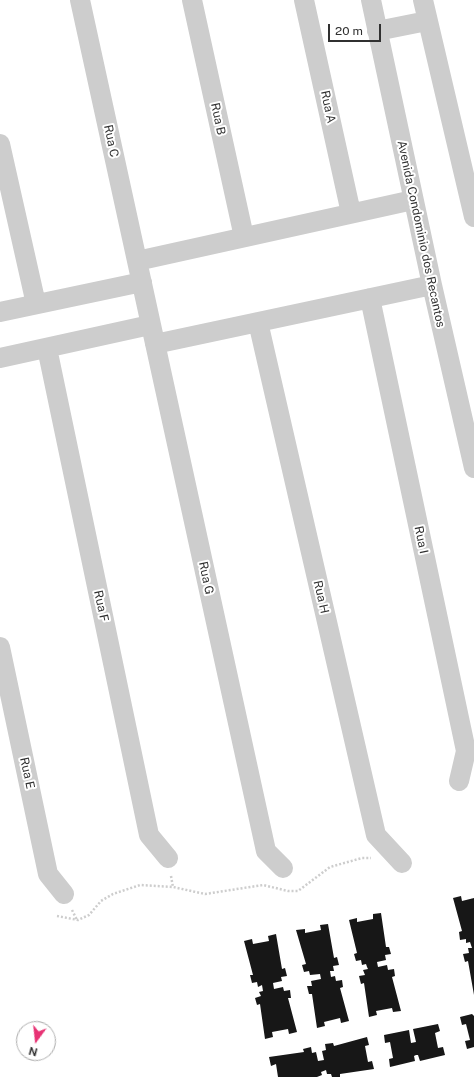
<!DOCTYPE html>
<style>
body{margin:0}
#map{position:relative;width:474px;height:1077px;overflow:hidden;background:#fff;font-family:"Public Sans",sans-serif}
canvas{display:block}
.north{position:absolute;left:16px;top:1021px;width:40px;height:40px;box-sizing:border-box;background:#fff;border:1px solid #acacac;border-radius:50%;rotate:195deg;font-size:11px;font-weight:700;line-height:16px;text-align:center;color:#303030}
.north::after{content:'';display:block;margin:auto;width:14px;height:18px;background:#e73274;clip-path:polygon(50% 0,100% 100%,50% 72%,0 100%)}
.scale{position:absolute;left:328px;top:24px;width:53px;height:18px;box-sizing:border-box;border:2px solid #303030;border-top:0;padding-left:5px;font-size:12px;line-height:14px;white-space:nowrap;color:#303030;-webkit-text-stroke:3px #fff;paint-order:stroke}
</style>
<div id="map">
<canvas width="474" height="1077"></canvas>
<div class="north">N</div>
<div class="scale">20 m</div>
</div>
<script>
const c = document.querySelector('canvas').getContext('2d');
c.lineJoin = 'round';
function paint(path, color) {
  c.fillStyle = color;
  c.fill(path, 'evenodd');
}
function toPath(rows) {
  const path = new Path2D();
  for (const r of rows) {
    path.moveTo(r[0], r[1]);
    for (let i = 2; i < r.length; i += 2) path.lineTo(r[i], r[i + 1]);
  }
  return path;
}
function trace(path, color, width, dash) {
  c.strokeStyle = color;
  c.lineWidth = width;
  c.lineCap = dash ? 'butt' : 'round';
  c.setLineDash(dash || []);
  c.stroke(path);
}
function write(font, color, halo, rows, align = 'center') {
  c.font = font + ' "Public Sans",sans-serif';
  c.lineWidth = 4;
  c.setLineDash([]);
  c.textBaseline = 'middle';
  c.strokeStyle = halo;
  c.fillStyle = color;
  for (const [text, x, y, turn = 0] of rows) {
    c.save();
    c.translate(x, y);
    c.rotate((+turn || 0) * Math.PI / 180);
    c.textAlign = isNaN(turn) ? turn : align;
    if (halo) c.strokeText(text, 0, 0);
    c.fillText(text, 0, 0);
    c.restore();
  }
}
paint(toPath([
 [461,896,462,901,474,898,474,995,468,961,465,962,463,954,469,953,468,948,472,948,470,942,466,943,466,939,460,940,459,932,462,931,453,898],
 [381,913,386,947,389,947,391,954,385,955,386,960,377,962,378,967,387,965,388,970,394,969,395,976,392,977,401,1011,393,1012,392,1008,376,1011,377,1015,369,1017,364,983,361,984,359,976,365,975,363,970,368,969,367,967,366,964,362,965,361,960,356,961,354,954,357,953,349,920,357,918,357,922,373,919,373,914],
 [328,924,334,958,337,957,339,965,333,966,334,971,330,971,331,977,335,976,336,981,342,980,343,987,340,988,349,1021,341,1023,340,1018,324,1022,325,1026,317,1028,312,994,309,994,307,986,312,986,311,981,321,979,320,974,310,975,309,971,304,972,302,965,306,964,296,930,305,929,305,933,321,930,320,925],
 [276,934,282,969,285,968,287,976,281,977,282,981,273,983,274,989,283,987,284,991,290,990,291,998,288,998,297,1032,289,1034,288,1029,272,1032,273,1037,265,1039,260,1004,257,1005,255,998,261,996,259,992,263,991,262,985,258,987,257,982,252,983,250,975,253,975,244,941,252,939,253,944,269,941,268,936],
 [472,1014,474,1016,474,1047,467,1049,465,1041,470,1040,466,1024,462,1025,460,1017],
 [438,1024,440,1031,435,1033,438,1048,443,1047,445,1055,420,1061,418,1055,416,1055,414,1056,415,1061,390,1067,389,1059,393,1058,390,1042,385,1043,384,1035,409,1030,411,1043,416,1042,413,1029],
 [367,1037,369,1045,365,1046,368,1062,372,1061,374,1069,340,1074,340,1077,332,1077,331,1074,327,1074,326,1070,321,1072,322,1075,317,1077,278,1077,276,1064,271,1066,269,1057,304,1052,303,1049,311,1047,312,1053,316,1052,318,1061,324,1060,322,1051,326,1050,325,1044,333,1043,334,1046]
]), '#171717');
trace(toPath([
 [171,876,173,887],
 [72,910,77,920],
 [57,916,78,920,89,915,101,901,113,894,140,885,173,887,205,894,263,885,288,891,298,891,330,867,362,858,371,858]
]), '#cdcdcd', 2.5, [2, 2]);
trace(toPath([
 [80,0,266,851,283,868],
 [192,0,244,237],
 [304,0,351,213],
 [371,0,432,285,474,468],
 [423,0,474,217],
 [377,31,427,21],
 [0,144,36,304],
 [137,261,413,200],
 [370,298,466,751,459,781],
 [0,312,142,282],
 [258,322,376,835,402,863],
 [155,344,432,285],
 [47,348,149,835,168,858],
 [0,358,150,325],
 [0,647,48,874,64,894]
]), '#cdcdcd', 20);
write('12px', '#303030', '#fff', [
 ["Rua A",328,107,78],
 ["Rua B",218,119,78],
 ["Rua C",111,141,78],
 ["Avenida Condominio dos Recantos",421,234,78],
 ["Rua I",421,540,78],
 ["Rua G",206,578,78],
 ["Rua H",321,597,77],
 ["Rua F",101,606,78],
 ["Rua E",27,773,78]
]);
</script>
